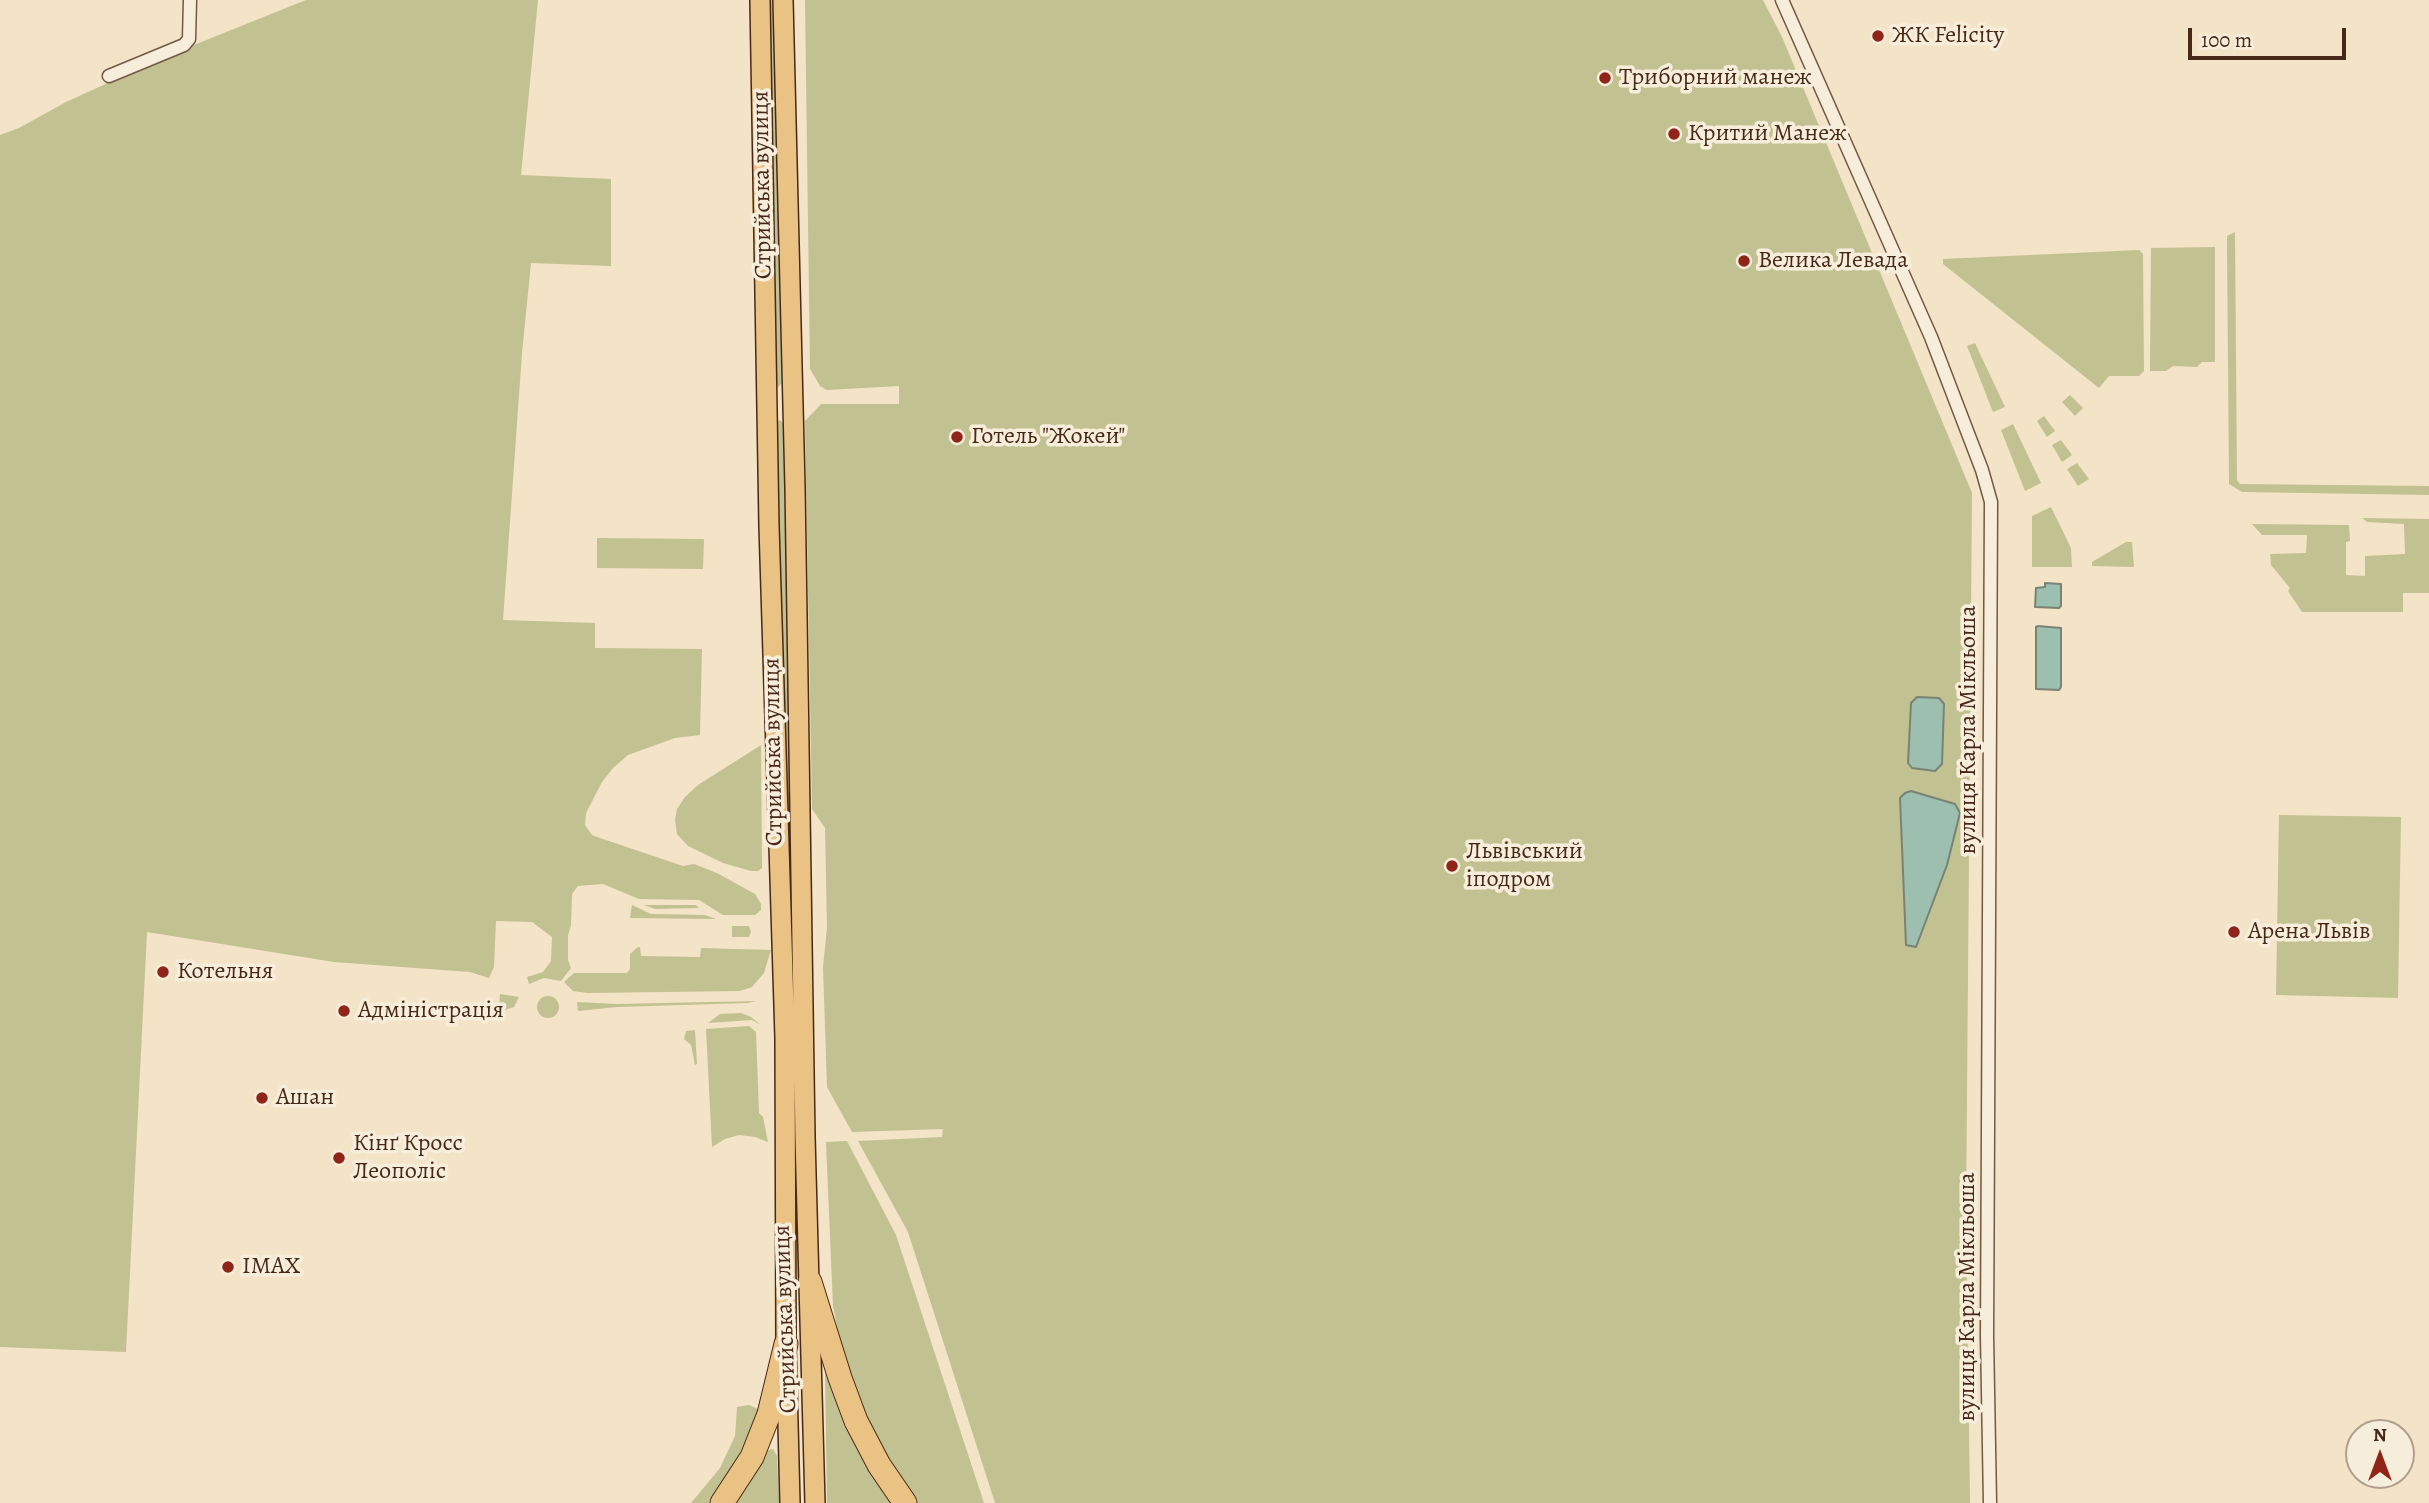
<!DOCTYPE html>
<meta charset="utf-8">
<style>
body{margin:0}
#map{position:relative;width:2429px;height:1503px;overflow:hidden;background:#f3e3c7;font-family:Alegreya,serif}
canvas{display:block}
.north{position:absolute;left:2345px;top:1419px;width:70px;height:70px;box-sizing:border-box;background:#f7eddb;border:2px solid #b19f8d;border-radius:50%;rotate:0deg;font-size:19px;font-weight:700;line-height:28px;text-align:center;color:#482918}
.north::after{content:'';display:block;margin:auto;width:24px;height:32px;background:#8f2418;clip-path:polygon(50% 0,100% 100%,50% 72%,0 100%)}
.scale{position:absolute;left:2188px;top:28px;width:158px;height:32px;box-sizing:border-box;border:4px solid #482918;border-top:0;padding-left:9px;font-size:21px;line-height:24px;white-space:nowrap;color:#482918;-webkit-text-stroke:5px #f7eddb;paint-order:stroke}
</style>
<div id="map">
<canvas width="2429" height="1503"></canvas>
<div class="north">N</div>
<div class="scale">100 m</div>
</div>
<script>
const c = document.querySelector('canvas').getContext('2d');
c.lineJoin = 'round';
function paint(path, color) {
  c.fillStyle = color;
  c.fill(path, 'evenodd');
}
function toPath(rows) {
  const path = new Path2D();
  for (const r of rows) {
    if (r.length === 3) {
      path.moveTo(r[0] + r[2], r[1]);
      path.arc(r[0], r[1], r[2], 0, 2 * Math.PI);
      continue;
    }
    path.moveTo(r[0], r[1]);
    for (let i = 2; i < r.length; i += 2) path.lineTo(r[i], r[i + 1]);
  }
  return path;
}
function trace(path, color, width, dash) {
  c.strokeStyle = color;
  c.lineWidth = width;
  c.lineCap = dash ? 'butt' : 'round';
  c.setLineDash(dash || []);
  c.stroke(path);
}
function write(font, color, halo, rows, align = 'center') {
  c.font = font + ' Alegreya,serif';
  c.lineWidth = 7;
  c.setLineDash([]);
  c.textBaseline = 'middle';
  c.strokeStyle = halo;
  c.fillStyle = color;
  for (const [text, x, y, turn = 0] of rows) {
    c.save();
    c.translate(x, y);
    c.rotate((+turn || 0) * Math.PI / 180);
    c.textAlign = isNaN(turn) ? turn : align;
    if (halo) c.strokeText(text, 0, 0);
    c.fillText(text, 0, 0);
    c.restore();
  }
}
paint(toPath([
 [306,0,538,0,521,175,611,179,611,266,531,263,522,353,503,620,595,623,595,648,702,649,700,735,675,738,628,755,613,768,602,782,586,813,585,825,592,835,597,837,683,866,694,864,717,873,755,894,761,904,761,910,755,915,723,915,699,900,639,899,603,884,578,886,572,894,571,925,568,935,568,960,571,968,561,981,544,978,529,984,527,977,543,972,551,961,552,937,532,922,496,921,494,967,489,978,470,972,334,962,147,932,126,1352,0,1347,0,135,19,128,66,102,169,55],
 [767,0,776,0,782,383,777,388,773,383],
 [805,0,1763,0,1782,37,1972,493,1966,1217,1970,1503,995,1503,908,1232,858,1141,942,1137,943,1129,852,1132,827,1087,823,967,827,928,825,828,812,809,805,421,821,404,899,404,899,386,827,390,820,386,810,369],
 [2235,232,2237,480,2240,484,2429,486,2429,495,2242,492,2229,484,2227,245,2227,236],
 [2215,247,2215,362,2202,362,2197,367,2173,366,2166,371,2150,371,2151,248],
 [2139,250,2143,254,2144,371,2139,376,2109,376,2099,388,1943,264,1943,259],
 [1975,343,2005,407,1993,412,1967,346],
 [2070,395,2083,408,2075,416,2062,402],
 [2044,416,2055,431,2047,437,2037,421],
 [780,420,784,424,795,970,792,974,776,434,777,422],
 [2013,424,2041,483,2025,491,2001,430],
 [2061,440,2072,455,2062,462,2052,445],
 [2077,463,2089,479,2078,486,2067,469],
 [2051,507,2071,548,2072,567,2032,567,2032,516],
 [2362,518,2429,519,2429,593,2403,593,2403,612,2302,612,2288,591,2290,588,2271,565,2270,554,2306,553,2307,535,2262,535,2252,524,2349,525,2350,541,2346,542,2346,575,2365,576,2365,556,2405,554,2404,524,2367,522],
 [597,538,704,539,703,569,597,568],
 [2126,542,2132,542,2134,567,2092,566,2092,562],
 [761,745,762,868,758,871,751,871,723,863,688,846,677,834,675,820,677,809,685,797,698,785],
 [2279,815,2401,817,2398,998,2276,995],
 [632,905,651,914,705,915,716,919,630,918],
 [644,905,696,905,699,908,655,909],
 [732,926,749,926,751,932,749,937,732,937],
 [638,947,640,947,641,956,700,957,701,948,771,950,764,973,752,987,740,991,587,993,573,991,564,982,574,973,627,973,630,969,630,954],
 [500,994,519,997,514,1007,505,1010,499,1008],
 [548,1007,11],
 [756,1001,748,1003,617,1007,578,1011,577,1002,617,1004],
 [741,1013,751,1017,761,1025,752,1020,708,1023,720,1014],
 [749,1026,756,1032,759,1113,763,1117,768,1142,755,1137,739,1135,725,1139,712,1147,706,1029],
 [695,1030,697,1064,695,1065,691,1045,684,1039,686,1031],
 [795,1035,804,1279,796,1281,791,1038],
 [847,1141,896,1235,984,1503,916,1503,886,1462,847,1377,833,1306,826,1142],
 [825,1372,843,1416,892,1503,827,1503],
 [749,1405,762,1411,745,1456,709,1503,691,1503,720,1468,735,1436,737,1407],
 [773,1449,777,1456,779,1503,729,1503,765,1451]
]), '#c2c191');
const water = toPath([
 [2045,583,2061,584,2061,606,2059,608,2035,607,2036,588,2045,587,2045,583],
 [2038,626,2061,628,2061,687,2059,690,2036,689,2036,627,2038,626],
 [1917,697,1939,698,1944,704,1942,764,1935,771,1912,768,1908,763,1911,703,1917,697],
 [1911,791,1955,804,1960,813,1947,865,1916,947,1906,945,1900,798,1905,793,1911,791]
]);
paint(water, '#9cbfb0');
trace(water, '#7a8373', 2);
const street = toPath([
 [1782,0,1931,337,1982,470,1991,502,1987,1335,1990,1503],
 [109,76,184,45,189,39,190,0]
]);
const primary = toPath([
 [760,0,769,526,785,1038,786,1344,790,1503],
 [783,0,795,487,805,1137,815,1503]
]);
const highway = toPath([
 [810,1282,840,1378,856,1421,879,1465,905,1503],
 [722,1503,752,1457,769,1414,786,1344]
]);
trace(street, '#735844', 15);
trace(primary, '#482918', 22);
trace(highway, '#482918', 25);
trace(street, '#f7eddb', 12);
trace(primary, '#eac284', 19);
trace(highway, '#eac284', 23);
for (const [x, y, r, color] of [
 [1878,36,7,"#8f2418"],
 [1605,78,7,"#8f2418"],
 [1674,134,7,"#8f2418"],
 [1744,261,7,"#8f2418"],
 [957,437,7,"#8f2418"],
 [1452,866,7,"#8f2418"],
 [2234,932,7,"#8f2418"],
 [163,972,7,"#8f2418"],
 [344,1011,7,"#8f2418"],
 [262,1098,7,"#8f2418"],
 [339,1158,7,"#8f2418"],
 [228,1267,7,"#8f2418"]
]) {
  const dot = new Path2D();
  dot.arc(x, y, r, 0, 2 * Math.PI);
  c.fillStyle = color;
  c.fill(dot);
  trace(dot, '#f7eddb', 2.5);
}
write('24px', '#482918', '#f7eddb', [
 ["ЖК Felicity",1892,36],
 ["Триборний манеж",1619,78],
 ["Критий Манеж",1688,134],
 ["Велика Левада",1758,261],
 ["Готель \"Жокей\"",971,437],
 ["Львівський",1466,852],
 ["іподром",1466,880],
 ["Арена Львів",2248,932],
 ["Котельня",177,972],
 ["Адміністрація",358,1011],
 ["Ашан",276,1098],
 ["Кінґ Кросс",353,1144],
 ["Леополіс",353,1172],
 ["IMAX",242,1267]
], 'left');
write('24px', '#482918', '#f7eddb', [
 ["Стрийська вулиця",763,185,-91],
 ["вулиця Карла Мікльоша",1969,730,-90],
 ["Стрийська вулиця",774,752,-91],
 ["вулиця Карла Мікльоша",1968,1297,-90],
 ["Стрийська вулиця",786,1319,-92]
]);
</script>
